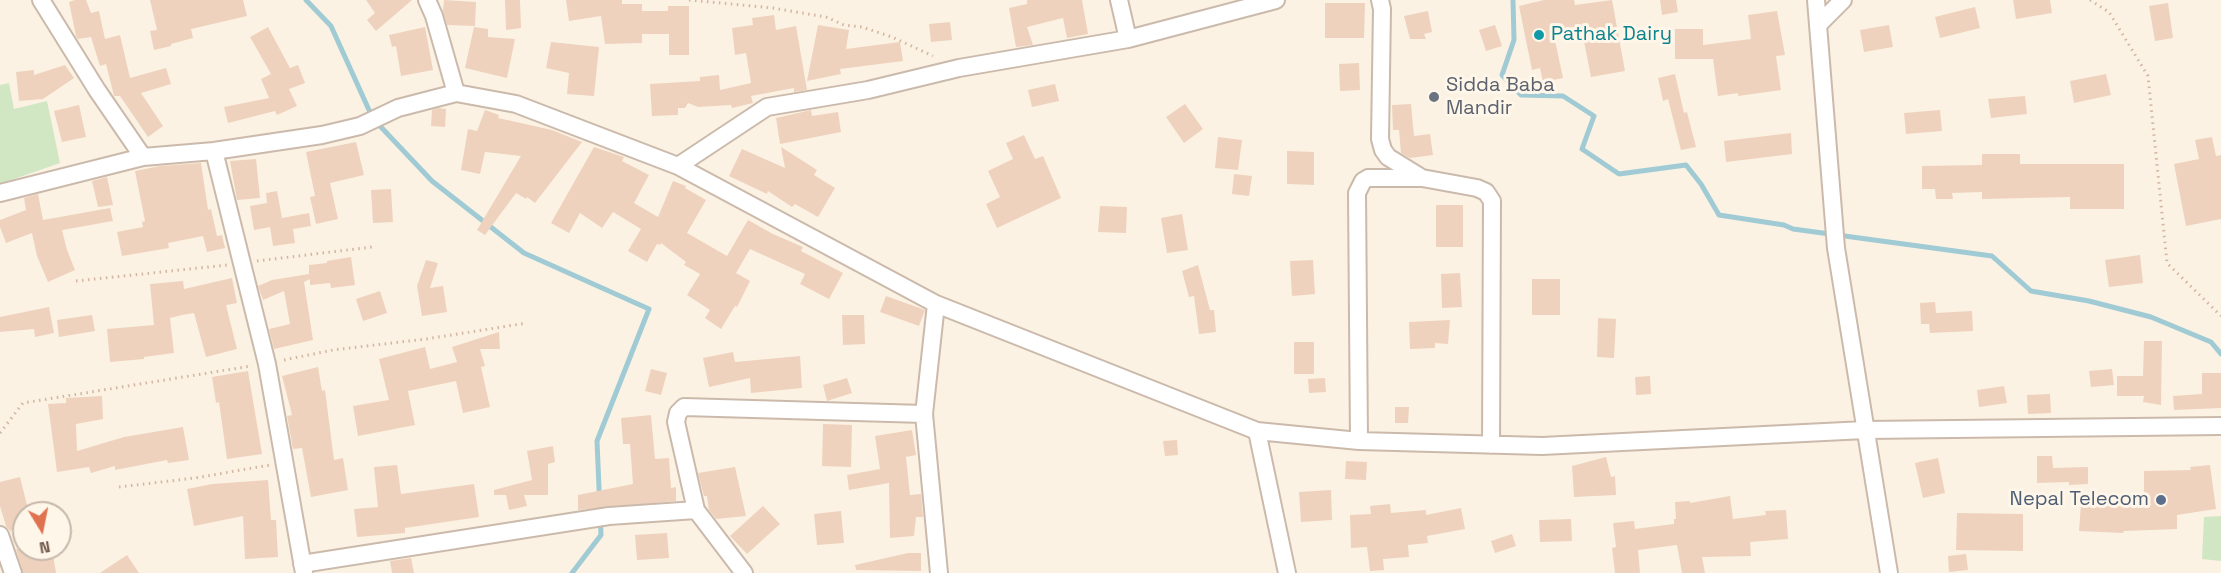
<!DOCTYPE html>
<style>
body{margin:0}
#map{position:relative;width:2221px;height:573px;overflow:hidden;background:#fbf2e3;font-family:"Space Grotesk",sans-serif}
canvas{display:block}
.north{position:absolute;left:12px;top:501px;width:60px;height:60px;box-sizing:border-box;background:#fef6e9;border:2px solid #c6b8aa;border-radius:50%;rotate:170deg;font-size:16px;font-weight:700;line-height:24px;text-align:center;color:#715a4b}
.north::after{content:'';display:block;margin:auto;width:21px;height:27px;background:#df734f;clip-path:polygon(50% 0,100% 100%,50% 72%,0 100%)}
</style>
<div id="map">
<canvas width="2221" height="573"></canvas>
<div class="north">N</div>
</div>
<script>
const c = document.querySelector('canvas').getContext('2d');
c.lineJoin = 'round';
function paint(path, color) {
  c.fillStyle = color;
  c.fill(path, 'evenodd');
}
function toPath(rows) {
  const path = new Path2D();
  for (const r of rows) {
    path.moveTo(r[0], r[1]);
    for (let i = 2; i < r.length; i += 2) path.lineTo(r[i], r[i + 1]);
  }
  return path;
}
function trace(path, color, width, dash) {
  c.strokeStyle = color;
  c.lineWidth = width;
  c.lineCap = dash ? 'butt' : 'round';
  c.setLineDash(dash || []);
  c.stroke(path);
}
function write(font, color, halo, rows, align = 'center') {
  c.font = font + ' "Space Grotesk",sans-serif';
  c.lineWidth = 6;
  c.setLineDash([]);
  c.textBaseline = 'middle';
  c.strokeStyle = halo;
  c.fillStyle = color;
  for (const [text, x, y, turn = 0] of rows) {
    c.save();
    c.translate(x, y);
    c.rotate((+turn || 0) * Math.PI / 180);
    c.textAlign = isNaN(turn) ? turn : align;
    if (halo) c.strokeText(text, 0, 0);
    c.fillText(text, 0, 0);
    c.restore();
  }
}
paint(toPath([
 [9,83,14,109,47,101,60,163,0,184,0,85],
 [2221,516,2221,561,2202,559,2204,517]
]), '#d1e7c3');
trace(toPath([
 [306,0,331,26,369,110,380,126,432,181,524,253,649,309,597,441,601,535,572,573],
 [1513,0,1514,40,1502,75,1521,95,1563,96,1594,116,1582,149,1619,174,1686,165,1701,184,1719,215,1784,225,1793,229,1992,256,2031,291,2089,301,2151,317,2211,342,2221,354]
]), '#a0cbd4', 5);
paint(toPath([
 [75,0,86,0,91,13,99,11,105,39,120,35,130,78,166,68,171,84,141,93,163,126,148,137,120,96,114,96,106,64,100,66,91,37,78,39,76,36,69,2],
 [150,0,243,0,247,16,191,29,193,38,171,44,171,46,154,50,150,31,157,30],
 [366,0,412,0,376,31,367,20,375,13],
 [444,0,476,2,475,26,447,25,443,11],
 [505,0,520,0,521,28,506,30],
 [566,0,622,0,622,4,642,4,642,11,668,11,668,6,689,6,689,55,669,55,669,34,642,34,642,43,605,44,601,16,569,21],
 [1027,0,1082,0,1088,34,1067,38,1063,18,1027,27,1033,45,1016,47,1009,8,1027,4],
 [1544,0,1574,0,1575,5,1612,0,1625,71,1591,77,1581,26,1553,31,1563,78,1543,82,1540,68,1532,70,1519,6],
 [1660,0,1676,0,1678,12,1662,15],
 [2013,0,2050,0,2052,13,2016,19],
 [1325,3,1365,3,1364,38,1325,38],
 [2168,3,2173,38,2155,41,2149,6],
 [1975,7,1980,28,1940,38,1935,17],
 [1428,11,1432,32,1424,34,1426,39,1410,39,1404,16],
 [1777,11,1785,55,1776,56,1781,90,1738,96,1738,93,1718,96,1713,59,1675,59,1675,29,1703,29,1703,45,1751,39,1748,15],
 [774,15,776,30,796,26,807,90,794,92,794,88,751,96,753,103,732,108,731,105,698,107,688,103,685,108,678,108,678,115,652,116,650,84,700,81,700,77,719,75,720,90,751,83,746,53,735,55,732,28,753,25,752,18],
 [950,22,952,40,931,42,929,24],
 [818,25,849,30,846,49,900,42,903,61,840,69,841,74,807,81],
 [1495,25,1502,46,1486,51,1479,30],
 [1889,25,1893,47,1864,52,1860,30],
 [268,27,290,68,298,65,305,83,289,89,297,106,277,115,275,111,228,123,224,107,269,98,261,79,271,74,250,37],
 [425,27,433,70,401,76,396,46,392,47,389,35],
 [474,27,488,29,488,37,515,39,507,78,465,68],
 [551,42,599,47,594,96,567,94,569,73,546,68],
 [1359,63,1360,90,1340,91,1339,64],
 [65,65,74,78,43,99,19,101,16,72,34,70,34,75],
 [1675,74,1684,113,1687,112,1696,147,1681,150,1668,99,1663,101,1658,78],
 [2106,74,2111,95,2074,103,2070,81],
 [1055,84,1059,101,1032,107,1028,90],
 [2025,96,2027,114,1991,118,1988,99],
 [1185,104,1203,129,1184,143,1166,117],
 [1411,104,1414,136,1430,134,1433,155,1410,158,1401,153,1399,130,1393,130,1392,105],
 [79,105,86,137,62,142,54,111],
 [439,108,446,109,445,127,431,126,432,110],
 [485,110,499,115,498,118,552,130,582,142,535,203,527,197,526,199,516,193,485,235,477,230,521,156,485,152,480,174,461,170,468,129,477,131],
 [811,110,812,116,838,112,841,132,780,144,776,118],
 [1940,110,1942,131,1906,134,1904,113],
 [1791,133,1792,154,1726,162,1724,141],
 [1024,135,1035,159,1043,156,1061,198,997,228,986,204,1000,197,988,171,1013,159,1006,143],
 [1218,137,1242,140,1238,170,1215,168],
 [2212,137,2216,156,2221,155,2221,219,2186,226,2174,164,2199,159,2195,140],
 [356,142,364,175,330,183,338,219,316,224,310,197,315,196,306,152],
 [594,147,624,157,622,161,649,175,634,203,658,217,673,181,686,186,685,188,706,200,687,233,727,256,748,220,773,234,803,247,801,251,843,273,829,299,800,284,805,274,750,249,736,273,750,281,737,307,735,306,721,329,705,318,710,310,687,295,700,274,684,265,686,262,661,243,660,245,657,244,647,262,628,251,641,229,613,212,602,228,580,213,569,233,551,223],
 [781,147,817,170,814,175,835,188,818,217,795,204,792,207,768,191,767,194,729,176,742,149,785,168],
 [1287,151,1314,152,1314,185,1287,184],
 [1982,154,2020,154,2020,164,2124,164,2124,209,2070,209,2070,197,1982,199,1982,192,1952,193,1953,199,1936,199,1935,189,1922,189,1922,166,1982,165],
 [256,159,260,198,237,200,230,161],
 [201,163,208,210,211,209,217,236,222,235,225,248,207,252,203,236,168,243,169,248,122,256,117,232,143,227,142,222,145,221,135,171,160,166],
 [1234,174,1252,176,1249,196,1232,194],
 [107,177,113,205,98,207,92,181],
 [391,189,393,222,373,223,371,190],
 [277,191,282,218,309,213,311,226,293,229,295,243,273,246,270,227,254,230,250,206,267,203,266,193],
 [38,194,43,220,110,208,113,221,62,230,67,250,75,270,48,282,37,256,32,233,6,243,0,227,0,220,26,210,24,198],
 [1436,205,1463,205,1463,247,1436,247],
 [1100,206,1127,207,1126,233,1098,232],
 [1182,214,1188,250,1167,253,1161,218],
 [2140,255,2143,283,2109,287,2105,260],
 [351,257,355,285,331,288,330,283,310,285,310,279,304,282,313,340,274,349,269,329,290,324,284,291,263,300,258,286,272,280,309,274,309,265,327,263,327,261],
 [426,260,438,263,430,288,443,286,447,312,422,316,417,286],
 [1313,260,1315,294,1292,296,1290,261],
 [1198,265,1210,310,1214,310,1216,332,1199,334,1194,296,1189,297,1182,271],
 [1460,273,1462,307,1442,308,1441,274],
 [232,278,237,303,226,305,237,349,206,357,194,313,182,315,170,318,174,353,144,357,144,359,110,362,107,329,154,325,150,284,183,281,184,289],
 [1532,279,1560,279,1560,315,1532,315],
 [380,291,387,313,363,321,356,299],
 [886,296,925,310,919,326,880,312],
 [1935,302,1936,313,1972,311,1973,331,1930,333,1929,324,1921,324,1920,303],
 [49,307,54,333,35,337,34,329,0,332,0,317],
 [92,315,95,331,59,337,57,320],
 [842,315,864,315,865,344,843,345],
 [1598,318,1616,319,1614,358,1597,357],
 [1450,320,1448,344,1435,343,1435,348,1410,349,1409,322],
 [499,332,500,349,480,349,485,366,481,367,490,407,463,413,456,381,408,391,415,425,358,436,353,406,389,400,379,359,425,347,430,369,457,362,452,347],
 [2144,341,2162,341,2161,405,2143,402,2144,396,2117,396,2117,376,2143,376],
 [1294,342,1314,342,1314,374,1294,374],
 [733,352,735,362,800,356,802,388,751,393,750,378,709,387,703,358],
 [318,367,322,391,325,390,334,460,343,458,348,490,311,497,302,448,293,449,287,416,292,415,282,376],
 [651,369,667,373,661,395,645,391],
 [2112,369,2114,385,2091,387,2089,371],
 [248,371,262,454,227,459,219,402,216,403,212,377],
 [2202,373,2221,373,2221,408,2174,410,2173,396,2202,394],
 [1650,376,1651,394,1636,395,1635,377],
 [847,378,852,393,827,401,823,385],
 [1325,378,1326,392,1309,393,1308,379],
 [2004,386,2007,403,1979,407,1977,390],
 [2050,394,2051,413,2028,414,2027,395],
 [102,396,103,419,76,424,77,451,124,437,183,427,189,460,168,463,167,460,115,470,115,466,91,473,89,467,57,472,48,404,66,403,66,398],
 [1395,407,1409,407,1408,423,1395,423],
 [651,415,655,459,669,458,671,488,676,487,676,501,578,510,578,495,633,484,630,444,623,444,621,418],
 [823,424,852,425,851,467,822,466],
 [912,430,916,455,906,457,910,495,921,494,923,517,916,517,914,536,890,538,889,483,849,490,847,475,880,469,875,436],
 [1177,440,1178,455,1165,456,1163,441],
 [553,446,555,462,548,464,548,495,524,495,527,506,509,510,506,495,494,495,494,490,532,480,527,451],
 [2037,456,2052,456,2053,468,2088,467,2088,484,2069,485,2069,482,2037,483],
 [1606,457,1611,477,1615,476,1616,495,1574,497,1572,466],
 [1938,458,1945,493,1923,498,1915,463],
 [1346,461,1367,462,1366,480,1345,479],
 [397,465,401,494,474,484,479,517,405,528,405,533,357,537,354,509,378,507,374,467],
 [2210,465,2216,509,2177,515,2177,529,2124,531,2123,533,2079,531,2081,504,2144,507,2144,471,2191,470,2190,467],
 [735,467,746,516,716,519,709,510,707,496,704,496,698,473],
 [20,477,29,513,24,513,24,527,10,531,6,526,0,506,0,482],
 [268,480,271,520,276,520,278,557,245,559,243,516,194,526,187,489,212,484],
 [1331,490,1332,520,1301,522,1299,492],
 [1730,496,1733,519,1766,515,1765,511,1786,510,1788,539,1750,542,1751,556,1702,557,1705,573,1682,573,1677,545,1638,550,1640,573,1615,573,1612,548,1616,547,1613,523,1634,521,1635,529,1674,524,1674,519,1676,519,1675,502,1690,501,1690,503],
 [1390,504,1391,513,1426,510,1426,515,1461,508,1465,529,1427,536,1428,543,1408,545,1409,557,1383,559,1384,570,1370,571,1367,547,1351,548,1350,515,1371,514,1370,506],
 [763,506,780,524,747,554,730,536],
 [841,511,844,543,817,545,814,514],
 [1957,513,2023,514,2023,551,1956,550],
 [1571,519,1572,541,1540,542,1539,520],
 [667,533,669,558,637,560,635,535],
 [1512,534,1516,546,1495,553,1491,541],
 [16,549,45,549,46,557,53,555,56,573,23,573],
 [908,553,921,553,921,571,856,570,855,565],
 [1966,554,1968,570,1949,572,1948,556],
 [127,555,139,573,100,573],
 [411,558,414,573,392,573,390,561]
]), '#efd2bd');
const minor = toPath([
 [41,0,97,90,143,157],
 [427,0,434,16,456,93],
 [1119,0,1128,39],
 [1380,0,1382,9,1380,139,1383,150,1388,157,1422,178,1477,188,1486,192,1492,201,1491,445],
 [1816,0,1836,248,1889,573],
 [1818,25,1843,0],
 [214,151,267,364,304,573],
 [678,166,767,107,868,90,959,68,1128,39,1276,0],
 [0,193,143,157,214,151,322,135,360,126,398,108,456,93,516,104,678,166,936,304,1257,431,1359,441,1542,446,1865,430,2221,426],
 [936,304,924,414,939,573],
 [1257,431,1287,573],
 [1359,441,1357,193,1363,181,1368,178,1421,178],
 [696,510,676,422,678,413,684,407,924,414],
 [0,535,13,573],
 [302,564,609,516,696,510,744,573]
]);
trace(minor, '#cbbaab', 20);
trace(toPath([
 [689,0,773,8,826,17,844,25,862,27,892,37,933,56],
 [2090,0,2109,12,2148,76,2167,263,2221,316],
 [257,261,372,247],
 [76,281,227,265],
 [284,360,333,350,426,339,527,323],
 [0,433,23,403,251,366],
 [119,487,195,478,270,465]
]), '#d3b5a0', 3, [1.5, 4.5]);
trace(minor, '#fff', 16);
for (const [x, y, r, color] of [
 [1539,35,6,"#0f9aa8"],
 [1434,97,6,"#6b7280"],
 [2161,500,6,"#5c6f8a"]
]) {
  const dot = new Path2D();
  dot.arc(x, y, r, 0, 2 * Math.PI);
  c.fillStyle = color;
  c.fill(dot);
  trace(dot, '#fef6e9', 2);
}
write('20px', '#0d838f', '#fef6e9', [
 ["Pathak Dairy",1551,35]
], 'left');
write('20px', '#5b616d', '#fef6e9', [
 ["Sidda Baba",1446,86],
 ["Mandir",1446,109]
], 'left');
write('20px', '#4e5e75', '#fef6e9', [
 ["Nepal Telecom",2149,500]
], 'right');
</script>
